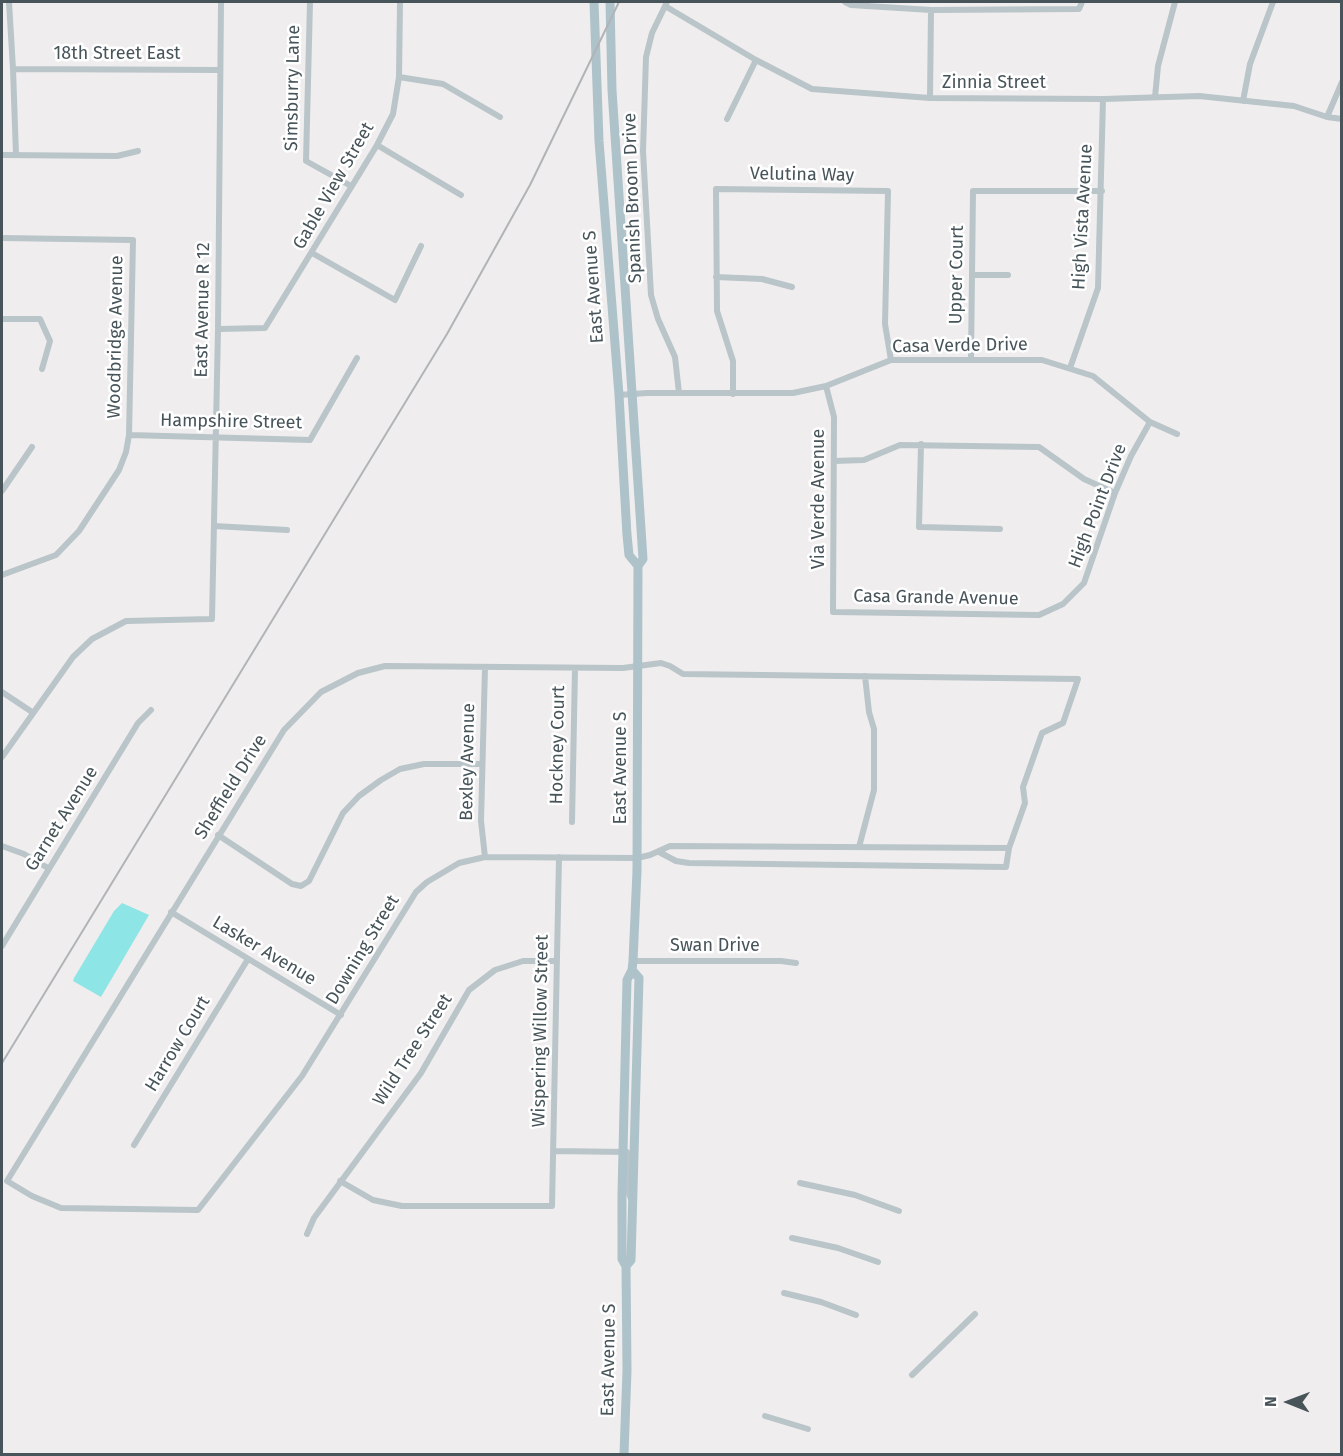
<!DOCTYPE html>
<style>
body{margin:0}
#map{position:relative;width:1343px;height:1456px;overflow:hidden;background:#f0edee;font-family:"Fira Sans",sans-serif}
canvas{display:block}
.frame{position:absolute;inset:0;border:3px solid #475459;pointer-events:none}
.north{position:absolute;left:1259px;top:1372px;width:60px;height:60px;-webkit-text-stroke:4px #fff;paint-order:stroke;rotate:271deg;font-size:16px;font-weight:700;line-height:24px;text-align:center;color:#475459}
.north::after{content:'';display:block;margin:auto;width:21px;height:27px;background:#475459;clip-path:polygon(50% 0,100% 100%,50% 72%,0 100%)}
</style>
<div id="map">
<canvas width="1343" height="1456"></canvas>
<div class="frame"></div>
<div class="north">N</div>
</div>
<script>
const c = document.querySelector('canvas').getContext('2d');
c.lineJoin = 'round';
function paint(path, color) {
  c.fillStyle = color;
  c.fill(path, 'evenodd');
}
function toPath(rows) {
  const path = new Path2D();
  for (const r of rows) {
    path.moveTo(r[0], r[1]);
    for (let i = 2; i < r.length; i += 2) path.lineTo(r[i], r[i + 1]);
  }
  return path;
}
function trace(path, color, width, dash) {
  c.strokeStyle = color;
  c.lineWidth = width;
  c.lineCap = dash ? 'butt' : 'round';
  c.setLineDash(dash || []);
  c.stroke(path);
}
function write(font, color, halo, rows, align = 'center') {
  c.font = font + ' "Fira Sans",sans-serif';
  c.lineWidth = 5;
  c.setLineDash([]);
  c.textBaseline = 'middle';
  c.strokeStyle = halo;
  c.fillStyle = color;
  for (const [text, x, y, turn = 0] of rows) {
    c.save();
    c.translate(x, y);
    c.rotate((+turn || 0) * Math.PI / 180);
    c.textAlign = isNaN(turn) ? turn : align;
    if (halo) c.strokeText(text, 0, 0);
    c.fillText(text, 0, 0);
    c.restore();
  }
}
paint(toPath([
 [122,903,149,915,101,997,73,981,74,978,114,911]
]), '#8ee5e5');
trace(toPath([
 [9,2,13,69,16,155],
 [310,2,306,161,351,186],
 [667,2,652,33,646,57,643,151,651,295,658,319,675,357,679,393],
 [845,2,851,5,931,10,1079,9,1082,2],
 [665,6,756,60,812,89,930,98,1103,99,1199,96,1294,106,1327,117,1342,119],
 [13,69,220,70],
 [399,77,443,84,500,117],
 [1155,97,1158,66,1175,2],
 [930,98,931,10],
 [1243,101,1250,64,1273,2],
 [1327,117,1342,82],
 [727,119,756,60],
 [377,145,461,195],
 [2,155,117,156,138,151],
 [2,238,133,240,129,435,126,452,119,470,79,531,56,555,2,575],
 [312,253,395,300,421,246],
 [972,275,1008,275],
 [716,277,762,279,792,287],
 [2,319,40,319,50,341,42,369],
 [218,329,265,328,377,145,393,114,399,77,400,2],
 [971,359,973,191,1102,191],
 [1070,368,1098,288,1103,99],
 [826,386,834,417,833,612,1039,615,1063,604,1084,583,1115,493,1131,456,1150,422],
 [733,394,733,361,717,311,716,189,888,191,885,324,891,360],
 [619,395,647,393,793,393,826,386,891,360,1042,360,1093,376,1150,422,1177,434],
 [129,435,310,440,357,358],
 [921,444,919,527,1000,529],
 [834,461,864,460,900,445,1039,447,1084,479,1115,493],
 [2,491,32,447],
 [214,526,287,530],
 [661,663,670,666,683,674,1078,679,1063,723,1042,733,1023,787,1025,803,1009,848,670,846,650,855,637,858,485,857,459,863,427,882,416,892,302,1076,198,1210,61,1208,32,1196,7,1181,284,730,321,692,358,673,385,666,623,668,661,663],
 [485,667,481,821,485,857],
 [2,692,32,712],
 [2,757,73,657,92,639,126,621,212,619,218,329,221,2],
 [572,822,575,668],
 [218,835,292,884,301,886,309,881,343,813,359,796,381,780,400,769,424,764,482,764],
 [2,846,24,854,48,868],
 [859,847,874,790,874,729,869,712,865,676],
 [659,852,676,861,689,863,1006,867,1009,848],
 [171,912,341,1015],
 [2,946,138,723,151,710],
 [633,961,781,961,796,963],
 [134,1145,248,959],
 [553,1151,627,1152,627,1188,631,1199],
 [340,1181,373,1200,402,1206,552,1206,559,857],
 [800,1183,855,1195,899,1211],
 [307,1234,314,1218,421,1073,469,990,495,970,523,961,557,961],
 [792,1238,838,1248,878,1262],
 [784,1293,821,1302,856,1315],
 [912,1375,975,1314],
 [765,1416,808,1429]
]), '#b9c5c9', 6);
trace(toPath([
 [594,2,599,141,619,395,627,535,629,555,638,566,637,871,633,961,632,970,627,980,622,1194,622,1259,626,1266,627,1370,624,1454],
 [610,2,612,90,643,559,638,566],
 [626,1266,631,1260,639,978,632,970]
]), '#aec2ca', 9);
trace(toPath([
 [2,1063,447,334,530,185,619,2]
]), '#b0b4b7', 2);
write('18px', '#475459', '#fff', [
 ["18th Street East",117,54],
 ["Zinnia Street",994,83],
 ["Simsburry Lane",293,88,-89],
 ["Velutina Way",802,175,1],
 ["Gable View Street",334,186,-60],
 ["Spanish Broom Drive",633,198,-92],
 ["High Vista Avenue",1083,217,-87],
 ["Upper Court",957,275,-89],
 ["East Avenue S",594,287,-94],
 ["East Avenue R 12",203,310,-89],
 ["Woodbridge Avenue",116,337,-89],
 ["Casa Verde Drive",960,346,-1],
 ["Hampshire Street",231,422,1],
 ["Via Verde Avenue",819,499,-90],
 ["High Point Drive",1098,506,-69],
 ["Casa Grande Avenue",936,598,1],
 ["Hockney Court",558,745,-89],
 ["Bexley Avenue",468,762,-89],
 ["East Avenue S",621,768,-90],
 ["Sheffield Drive",231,787,-58],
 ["Garnet Avenue",62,819,-58],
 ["Swan Drive",715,946],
 ["Downing Street",363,950,-59],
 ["Lasker Avenue",264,951,31],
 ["Wispering Willow Street",541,1031,-89],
 ["Harrow Court",178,1044,-59],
 ["Wild Tree Street",413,1050,-57],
 ["East Avenue S",609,1360,-89]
]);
</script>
